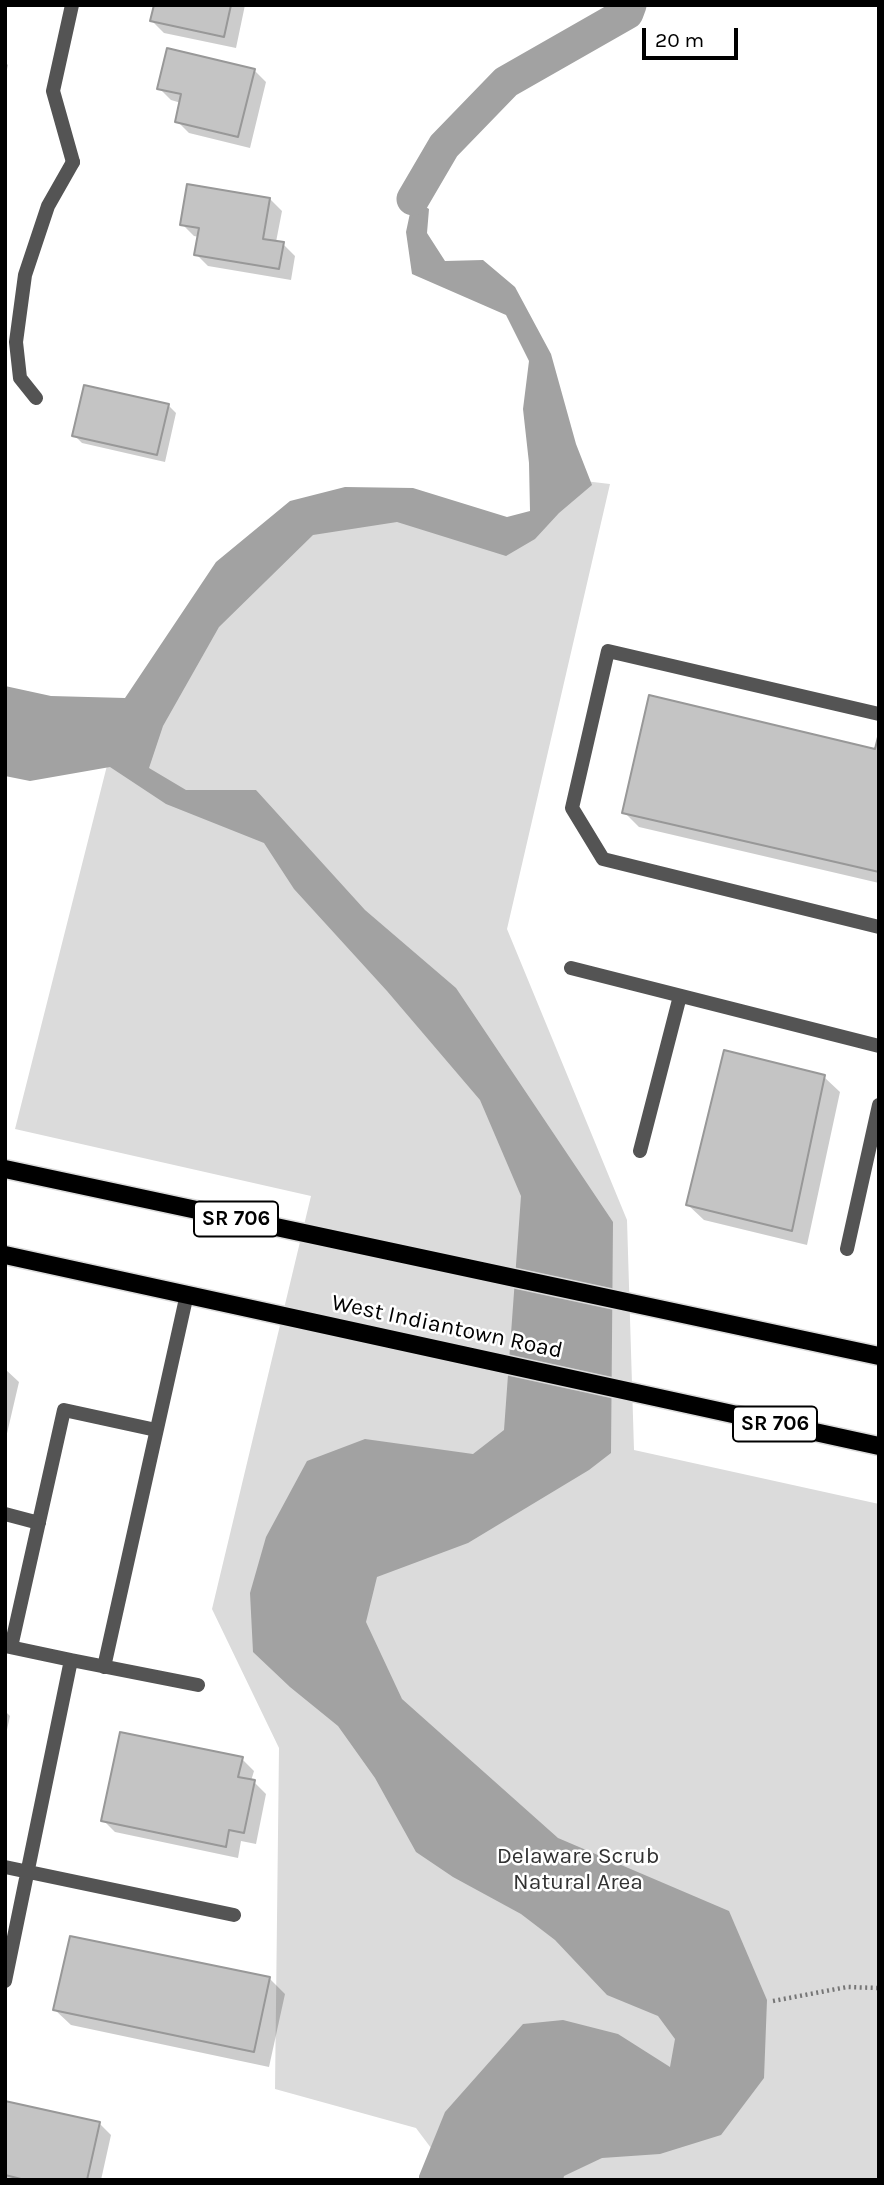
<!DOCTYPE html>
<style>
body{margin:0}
#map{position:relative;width:884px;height:2185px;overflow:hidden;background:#fff;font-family:Karla,sans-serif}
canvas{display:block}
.frame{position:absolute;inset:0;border:7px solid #000;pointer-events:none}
.scale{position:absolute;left:642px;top:28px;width:96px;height:32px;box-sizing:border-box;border:4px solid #000;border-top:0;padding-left:9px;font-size:21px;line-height:24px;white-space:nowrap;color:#000;-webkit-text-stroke:5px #fff;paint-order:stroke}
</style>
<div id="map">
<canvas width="884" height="2185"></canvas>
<div class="frame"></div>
<div class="scale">20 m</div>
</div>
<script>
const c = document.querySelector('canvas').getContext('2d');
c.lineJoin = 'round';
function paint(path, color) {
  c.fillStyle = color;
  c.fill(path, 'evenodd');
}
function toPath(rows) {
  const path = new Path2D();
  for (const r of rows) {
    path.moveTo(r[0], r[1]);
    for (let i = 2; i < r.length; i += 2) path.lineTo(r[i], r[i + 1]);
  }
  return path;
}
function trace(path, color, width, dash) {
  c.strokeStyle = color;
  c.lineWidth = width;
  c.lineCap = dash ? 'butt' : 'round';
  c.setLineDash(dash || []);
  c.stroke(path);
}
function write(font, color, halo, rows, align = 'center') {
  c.font = font + ' Karla,sans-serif';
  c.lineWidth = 5;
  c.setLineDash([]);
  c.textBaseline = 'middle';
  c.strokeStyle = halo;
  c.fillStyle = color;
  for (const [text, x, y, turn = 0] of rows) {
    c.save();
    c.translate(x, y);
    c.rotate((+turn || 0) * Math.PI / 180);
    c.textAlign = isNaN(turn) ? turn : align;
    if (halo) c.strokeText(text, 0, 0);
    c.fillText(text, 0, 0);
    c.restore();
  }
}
paint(toPath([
 [576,480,610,484,507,929,627,1220,634,1450,879,1504,879,2180,455,2180,416,2128,275,2089,279,1748,212,1609,311,1196,15,1129,115,734,284,529,403,506,513,537]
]), '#dbdbdb');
paint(toPath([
 [413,199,429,209,427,233,445,261,483,260,515,287,551,354,576,444,592,485,559,513,535,539,506,556,397,522,313,535,219,627,163,726,149,768,186,790,256,790,365,910,456,988,613,1222,611,1453,589,1470,468,1543,377,1577,366,1622,402,1699,558,1838,729,1911,767,2000,764,2078,721,2135,660,2154,602,2158,564,2176,563,2180,419,2180,419,2176,445,2112,523,2024,563,2020,618,2034,670,2067,675,2039,658,2016,607,1995,555,1940,521,1914,453,1877,416,1852,375,1778,338,1726,290,1687,253,1652,250,1593,266,1537,307,1461,365,1439,473,1454,504,1430,521,1196,480,1100,387,991,294,889,264,843,166,804,110,767,30,781,5,776,5,686,51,696,125,698,216,562,290,501,345,487,413,488,507,517,530,511,529,463,523,409,529,361,506,315,412,274,406,232]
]), '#a2a2a2');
paint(toPath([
 [155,5,245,5,236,48,164,33,152,21],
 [5,62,8,65,5,78],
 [254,70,266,82,250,148,189,133,177,121,181,103,171,100,159,88],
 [270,199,282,211,276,242,283,244,295,256,291,280,208,266,196,254,199,237,194,236,182,224],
 [168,405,176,413,165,462,82,443,74,435],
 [879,740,879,883,639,827,624,812,876,752],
 [824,1077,840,1092,807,1245,704,1220,688,1205],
 [5,1369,19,1382,5,1442],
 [5,1711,10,1716,5,1739],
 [242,1759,254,1771,251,1781,254,1782,266,1794,256,1844,241,1841,238,1858,115,1832,103,1820],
 [71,1938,270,1979,285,1994,269,2067,71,2025,55,2010],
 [5,2103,99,2123,111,2135,101,2180,5,2180]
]), '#0003');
trace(toPath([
 [413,199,444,146,506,82,627,13,630,5]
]), '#a2a2a2', 33);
const building = toPath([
 [154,5,231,5,224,37,150,21,154,5],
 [167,48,255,69,238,137,175,122,181,94,157,89,167,48],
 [187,184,270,198,263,239,284,242,279,269,194,255,199,228,180,225,187,184],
 [84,385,169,404,157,455,72,436,84,385],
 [649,695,875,749,879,733,879,872,622,813,649,695],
 [724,1050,825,1075,792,1231,686,1205,724,1050],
 [120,1732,243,1757,238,1777,255,1780,244,1833,229,1830,226,1847,101,1821,120,1732],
 [70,1936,270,1977,254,2052,53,2010,70,1936],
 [5,2101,100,2122,87,2180,25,2180,5,2175,5,2101]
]);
paint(building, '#c4c4c4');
trace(building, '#989898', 2);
const primary = toPath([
 [5,1169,879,1356],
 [5,1255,879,1446]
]);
trace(primary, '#dbdbdb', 21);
trace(toPath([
 [773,2001,847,1987,879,1988]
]), '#767676', 4.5, [2, 3.5]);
trace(toPath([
 [36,398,20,378,16,342,25,275,48,206,73,162],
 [879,714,608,651,572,808,603,859,879,927],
 [571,968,879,1046],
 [640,1151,680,996],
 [847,1249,879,1105],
 [5,1514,39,1523],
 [5,1646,71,1660],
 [11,1647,64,1410,156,1430],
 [104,1667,187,1294],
 [5,1867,234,1915],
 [5,1981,71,1660,198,1685]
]), '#545454', 14);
trace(toPath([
 [72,5,53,91,73,162]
]), '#545454', 14);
trace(primary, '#000', 18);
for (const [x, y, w] of [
 [236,1219,84],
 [775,1424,84]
]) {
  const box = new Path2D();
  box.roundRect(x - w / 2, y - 17.5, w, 35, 5);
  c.fillStyle = '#fff';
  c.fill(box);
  trace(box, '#000', 2);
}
write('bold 21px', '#000', null, [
 ["SR 706",236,1219],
 ["SR 706",775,1424]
]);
write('23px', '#000', '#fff', [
 ["West Indiantown Road",447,1327,12]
]);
write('23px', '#323232', '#fff', [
 ["Delaware Scrub",578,1856],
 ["Natural Area",578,1882]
]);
</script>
